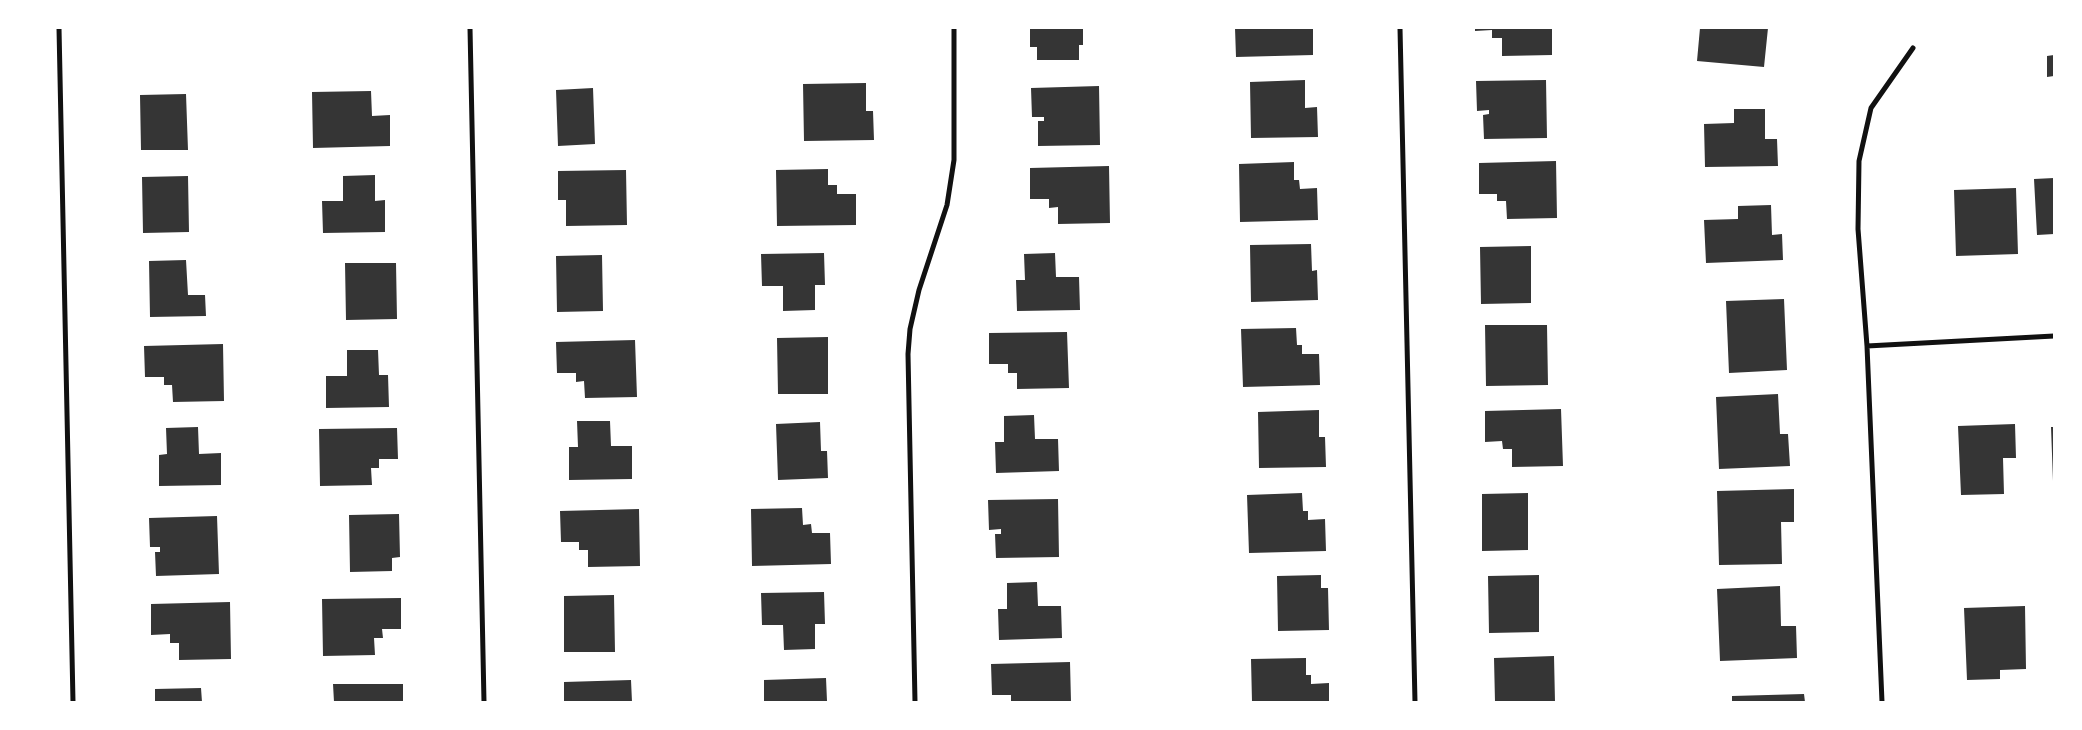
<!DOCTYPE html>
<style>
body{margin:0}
#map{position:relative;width:2082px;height:730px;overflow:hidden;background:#fff;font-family:Raleway,sans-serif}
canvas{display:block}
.frame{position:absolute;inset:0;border:29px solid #fff;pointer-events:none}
</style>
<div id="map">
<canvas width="2082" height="730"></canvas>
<div class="frame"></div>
</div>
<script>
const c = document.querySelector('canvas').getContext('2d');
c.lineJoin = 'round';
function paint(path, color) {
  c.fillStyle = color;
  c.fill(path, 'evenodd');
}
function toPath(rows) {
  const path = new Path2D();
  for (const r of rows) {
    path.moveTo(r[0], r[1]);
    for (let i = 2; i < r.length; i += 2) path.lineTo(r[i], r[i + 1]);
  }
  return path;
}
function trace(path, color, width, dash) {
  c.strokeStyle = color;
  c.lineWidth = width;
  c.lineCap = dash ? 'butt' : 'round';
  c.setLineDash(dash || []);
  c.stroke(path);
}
paint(toPath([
 [1030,28,1083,28,1083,45,1079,45,1079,60,1037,60,1037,47,1030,47],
 [1235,28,1313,28,1313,55,1236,57],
 [1475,28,1552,28,1552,55,1502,56,1502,38,1492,38,1492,30,1475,31],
 [1700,28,1768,28,1764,67,1697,61],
 [2054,55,2054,76,2047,77,2047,56],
 [1305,80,1305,108,1317,107,1318,137,1251,138,1250,82],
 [1546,80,1547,138,1484,139,1483,115,1489,114,1489,110,1477,111,1476,81],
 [866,83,866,111,873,111,874,140,804,141,803,84],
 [1099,86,1100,145,1038,146,1038,121,1044,121,1044,117,1032,117,1031,88],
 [593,88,595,144,558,146,556,90],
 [371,91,372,116,390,115,390,146,313,148,312,92],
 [186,94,188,150,141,150,140,95],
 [1734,109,1765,109,1765,139,1777,139,1778,166,1705,167,1704,124,1734,123],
 [1556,161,1557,218,1507,219,1506,201,1497,201,1497,194,1479,194,1479,163],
 [1294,162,1294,180,1299,180,1300,189,1317,188,1318,220,1240,222,1239,164],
 [1109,166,1110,223,1058,224,1058,207,1049,208,1049,199,1030,199,1030,168],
 [828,169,828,185,837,185,837,194,856,194,856,225,777,226,776,170],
 [626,170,627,225,566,226,566,200,558,200,558,171],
 [375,175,375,201,385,200,385,232,323,233,322,201,343,201,343,176],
 [188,176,189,232,143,233,142,177],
 [2054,178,2054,234,2037,235,2034,179],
 [2016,188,2018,254,1956,256,1954,190],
 [1771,205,1772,235,1782,234,1783,260,1706,263,1704,220,1738,219,1738,206],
 [1311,244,1312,271,1317,270,1318,300,1251,302,1250,245],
 [1531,246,1531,303,1481,304,1480,247],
 [824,253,825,285,815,285,815,310,783,311,783,286,762,286,761,254],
 [1055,253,1056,277,1079,277,1080,310,1017,311,1016,280,1025,280,1024,254],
 [602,255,603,311,557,312,556,256],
 [186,260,188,295,205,295,206,316,150,317,149,261],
 [345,263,396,263,397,319,346,320],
 [1784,299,1787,370,1729,373,1726,301],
 [1485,325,1547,325,1548,385,1486,386],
 [1296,328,1297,345,1302,345,1302,354,1319,354,1320,385,1243,387,1241,329],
 [1067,332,1069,388,1017,389,1017,373,1008,373,1008,364,989,364,989,333],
 [828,337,828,394,778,394,777,338],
 [635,340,637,397,585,398,584,381,576,382,576,373,557,373,556,342],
 [223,344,224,401,173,402,172,385,164,385,164,377,145,377,144,346],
 [347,350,378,350,379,375,388,375,389,407,326,408,326,376,347,376],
 [1778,394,1780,434,1788,434,1790,466,1719,469,1716,397],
 [1561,409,1563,466,1512,467,1512,449,1503,449,1502,441,1485,442,1485,411],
 [1319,410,1319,437,1325,437,1326,467,1259,468,1258,412],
 [1034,415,1035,439,1058,439,1059,471,996,473,995,442,1004,442,1004,416],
 [577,421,610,421,611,446,632,446,632,479,569,480,569,447,578,447],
 [820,422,821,451,827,451,828,478,778,480,776,424],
 [2015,424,2016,458,2003,458,2004,494,1961,495,1958,426],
 [198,427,199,454,221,453,221,485,159,486,159,455,167,454,166,428],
 [2051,427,2054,427,2054,481,2053,481],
 [397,428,398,459,379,459,379,468,371,468,372,485,320,486,319,429],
 [1794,489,1794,522,1781,522,1782,564,1719,565,1717,491],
 [1302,493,1303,511,1308,511,1308,520,1325,519,1326,551,1249,553,1247,495],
 [1528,493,1528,550,1482,551,1482,494],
 [1058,499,1059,557,996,558,995,534,1001,534,1001,529,989,530,988,500],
 [802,508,803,525,811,524,812,533,830,533,831,564,752,566,751,509],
 [639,509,640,566,588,567,588,550,579,550,579,542,561,542,560,511],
 [399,514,400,557,392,558,392,571,350,572,349,515],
 [217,516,219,574,156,576,155,552,160,552,160,547,150,547,149,518],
 [1321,575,1321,588,1328,588,1329,630,1278,631,1277,576],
 [1539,575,1539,632,1489,633,1488,576],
 [1037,582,1038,606,1061,606,1062,638,999,640,998,609,1007,609,1007,583],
 [1780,586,1781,626,1796,626,1797,658,1720,661,1717,589],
 [824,592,825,624,815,624,815,649,784,650,783,625,762,625,761,593],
 [614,595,615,652,564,652,564,596],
 [401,598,401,629,382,629,383,638,374,638,375,655,323,656,322,599],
 [230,602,231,659,179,660,179,643,170,643,170,634,151,635,151,604],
 [2025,606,2026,669,2000,670,2000,679,1967,680,1964,608],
 [1554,656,1555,702,1495,702,1494,658],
 [1306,658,1306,675,1311,675,1311,684,1329,683,1329,702,1252,702,1251,659],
 [1070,662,1071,702,1011,702,1011,695,992,695,991,664],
 [826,678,827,701,764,702,764,680],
 [631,680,632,702,564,702,564,682],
 [333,684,403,684,403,702,334,702],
 [201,688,202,702,155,702,155,689],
 [1804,694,1805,702,1732,702,1732,696]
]), '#353535');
trace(toPath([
 [59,28,73,702],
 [470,28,484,702],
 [1400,28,1415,702],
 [1867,346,2054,336],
 [915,702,908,354,910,329,919,290,947,205,954,160,954,28],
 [1882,702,1867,346,1858,229,1859,161,1871,108,1913,48]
]), '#111', 5);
</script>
